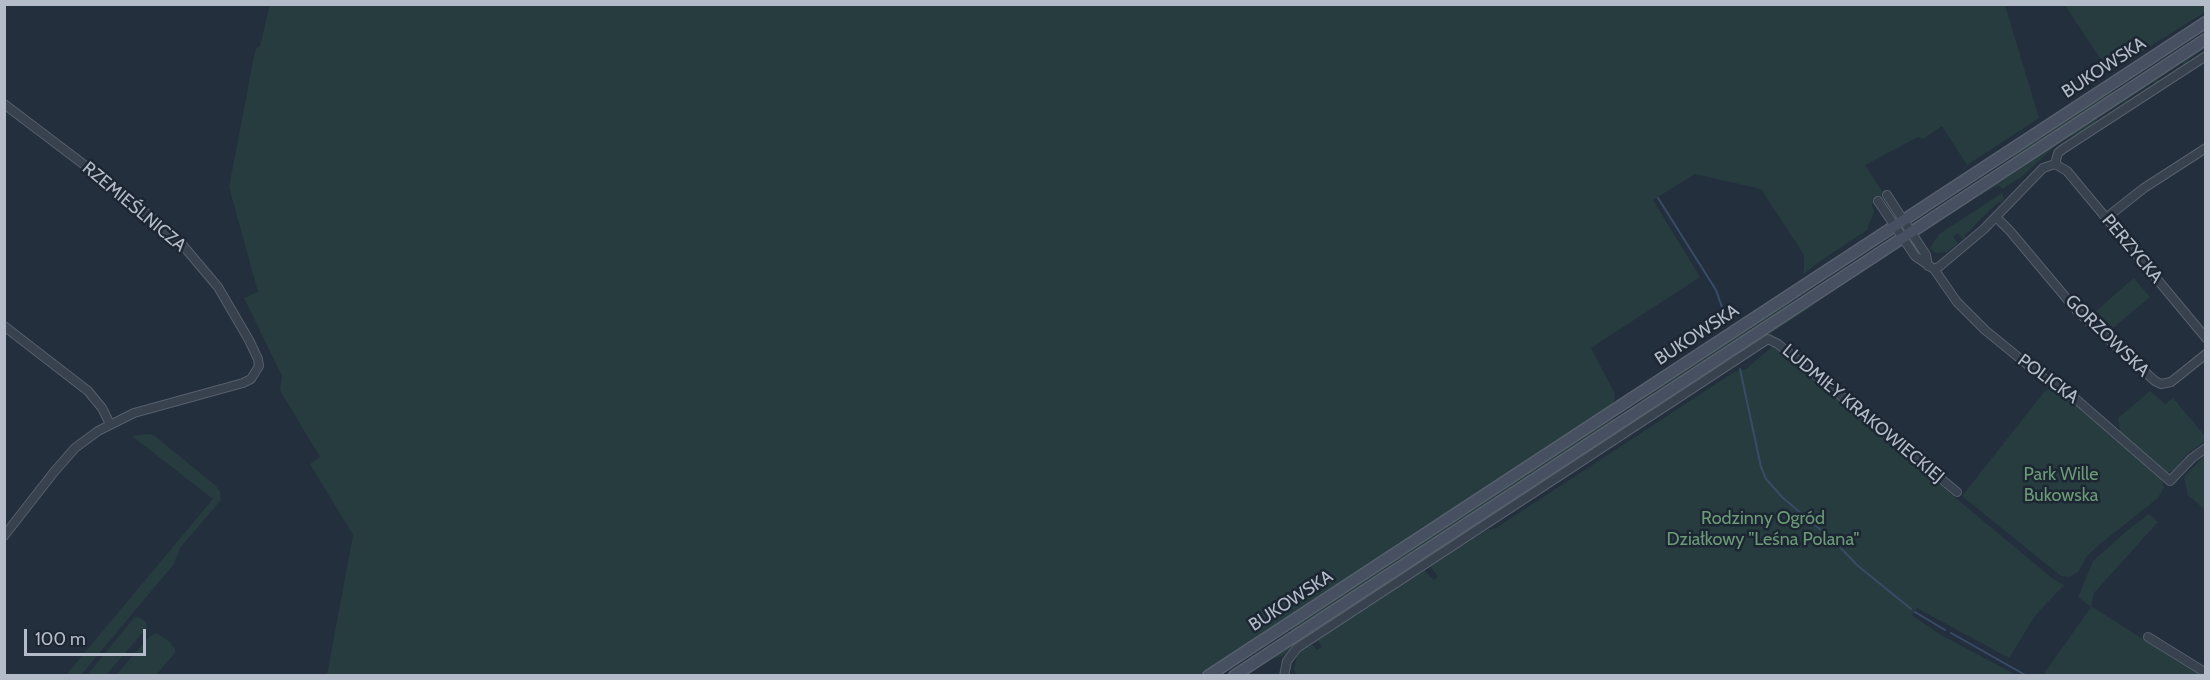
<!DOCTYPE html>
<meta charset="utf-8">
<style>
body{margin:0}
#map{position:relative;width:2210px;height:680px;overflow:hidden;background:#242f3e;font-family:Cabin,sans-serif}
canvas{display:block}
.frame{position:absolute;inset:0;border:6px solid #b4bcc9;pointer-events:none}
.scale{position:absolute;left:24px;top:629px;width:122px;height:27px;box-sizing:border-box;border:3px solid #b4bcc9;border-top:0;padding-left:8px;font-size:18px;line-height:21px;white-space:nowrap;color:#b4bcc9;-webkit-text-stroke:4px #1d2633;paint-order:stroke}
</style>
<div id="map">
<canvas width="2210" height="680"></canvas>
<div class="frame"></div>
<div class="scale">100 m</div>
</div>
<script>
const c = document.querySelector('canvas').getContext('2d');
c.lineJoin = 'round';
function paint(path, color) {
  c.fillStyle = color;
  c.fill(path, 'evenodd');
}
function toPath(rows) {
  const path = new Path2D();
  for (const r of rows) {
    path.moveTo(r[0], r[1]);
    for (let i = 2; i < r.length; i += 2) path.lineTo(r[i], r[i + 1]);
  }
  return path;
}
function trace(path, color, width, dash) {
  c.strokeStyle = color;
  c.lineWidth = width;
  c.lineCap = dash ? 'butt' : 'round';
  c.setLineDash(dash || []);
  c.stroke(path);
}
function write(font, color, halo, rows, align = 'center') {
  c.font = font + ' Cabin,sans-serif';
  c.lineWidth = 5;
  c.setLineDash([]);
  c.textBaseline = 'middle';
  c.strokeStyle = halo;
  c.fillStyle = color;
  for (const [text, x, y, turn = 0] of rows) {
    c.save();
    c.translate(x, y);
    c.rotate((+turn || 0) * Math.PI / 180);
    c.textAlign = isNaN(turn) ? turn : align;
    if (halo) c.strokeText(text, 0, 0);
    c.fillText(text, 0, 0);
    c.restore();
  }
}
paint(toPath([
 [270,4,2005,5,2039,118,1967,165,1942,126,1923,139,1918,137,1865,165,1882,191,1891,192,1872,204,1874,212,1867,230,1819,262,1804,274,1804,255,1761,189,1695,174,1653,200,1700,277,1591,348,1614,392,1615,398,1613,403,1198,676,327,675,353,535,310,464,320,457,282,394,280,390,282,376,244,298,258,292,229,187,254,56,256,49,260,46],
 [2065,5,2205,5,2205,12,2109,72],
 [2205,46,2205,48,2189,59,2186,64,2182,63,2158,79,2158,83,2152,83,2128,99,2127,103,2122,103,2097,119,2097,123,2081,133,2069,137,2054,147,2024,175,2002,189,1999,185,1979,196],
 [2108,91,2113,93,2013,158,2012,156,2020,149],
 [2002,193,2004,200,1996,204,1965,235,1964,240,1957,233,1953,237,1958,243,1947,252,1936,253,1929,249,1939,234],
 [2134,278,2150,297,2113,328,2096,311],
 [1792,299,1793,301,1777,313,1641,401,1641,397],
 [1814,305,1295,645,1287,654,1272,660,1281,651,1794,315],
 [1773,346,2052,578,2064,585,2035,616,2009,658,1917,608,1912,615,1941,635,2016,675,1298,676,1294,670,1298,652,1309,645,1314,646,1317,650,1320,648,1322,647,1317,639,1424,570,1434,580,1438,576,1430,566,1487,530,1496,528,1734,372,1746,369],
 [2049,389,2062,394,2159,475,2164,487,2158,498,2100,544,2087,556,2078,572,2069,577,2061,576,1962,496,2045,391],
 [2150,391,2165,404,2173,398,2205,436,2205,441,2187,454,2173,471,2166,473,2120,432,2118,418],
 [1612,417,1614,420,1292,631,1290,629],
 [150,434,155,436,216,486,220,491,221,500,180,548,174,564,81,675,66,675,213,499,132,436],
 [2205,455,2205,510,2188,495,2184,477],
 [2149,514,2158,522,2094,593,2091,606,2199,675,2043,675,2091,607,2078,597,2093,561,2129,529],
 [138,617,145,621,147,625,145,630,106,675,87,675,134,618],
 [156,633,170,642,175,649,175,653,156,675,116,675,149,637]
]), '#263c3f');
trace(toPath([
 [1658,198,1716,290,1723,310],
 [1740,369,1761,467,1766,479,1782,497,1834,541,1857,565,1911,609],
 [1915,612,1945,630],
 [1951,633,2027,676]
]), '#394c67', 2);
const minor = toPath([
 [4,104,132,201,180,242,218,287,249,340,258,359,259,366,251,379,243,383,134,413,98,431,75,448,54,472,4,536],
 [2055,164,2067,171,2206,338],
 [2055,164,2058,153,2063,149,2206,56],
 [1887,195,1926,255,1928,266],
 [1878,201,1915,256,1934,269,1940,266,1984,229,2043,168,2055,164],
 [1996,217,2010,231,2078,312,2155,381,2161,384,2171,382,2206,354],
 [2106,218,2144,188,2206,148],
 [1934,269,1957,302,1985,330,2045,379,2070,394,2170,481,2192,458,2206,448],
 [4,326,88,391,102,408,110,424],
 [2148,637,2206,673],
 [1284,676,1287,661,1297,648,1768,339,1778,344,1957,492]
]);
const secondary = toPath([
 [1208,676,2206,22],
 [1234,676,2206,39]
]);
trace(minor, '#565f6c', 10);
trace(secondary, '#565f6c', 13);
trace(minor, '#38414e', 8);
trace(secondary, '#465061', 10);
write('18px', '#b4bcc9', '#1d2633', [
 ["BUKOWSKA",2104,68,-33],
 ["RZEMIEŚLNICZA",134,207,40],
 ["PERZYCKA",2132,249,50],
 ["BUKOWSKA",1697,335,-33],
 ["GORZOWSKA",2107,336,44],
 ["POLICKA",2048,379,36],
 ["LUDMIŁY KRAKOWIECKIEJ",1863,414,40],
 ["BUKOWSKA",1291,601,-33]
]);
write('18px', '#6b9a76', '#1d2633', [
 ["Park Wille",2061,475],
 ["Bukowska",2061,496],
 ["Rodzinny Ogród",1763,519],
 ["Działkowy \"Leśna Polana\"",1763,540]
]);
</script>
